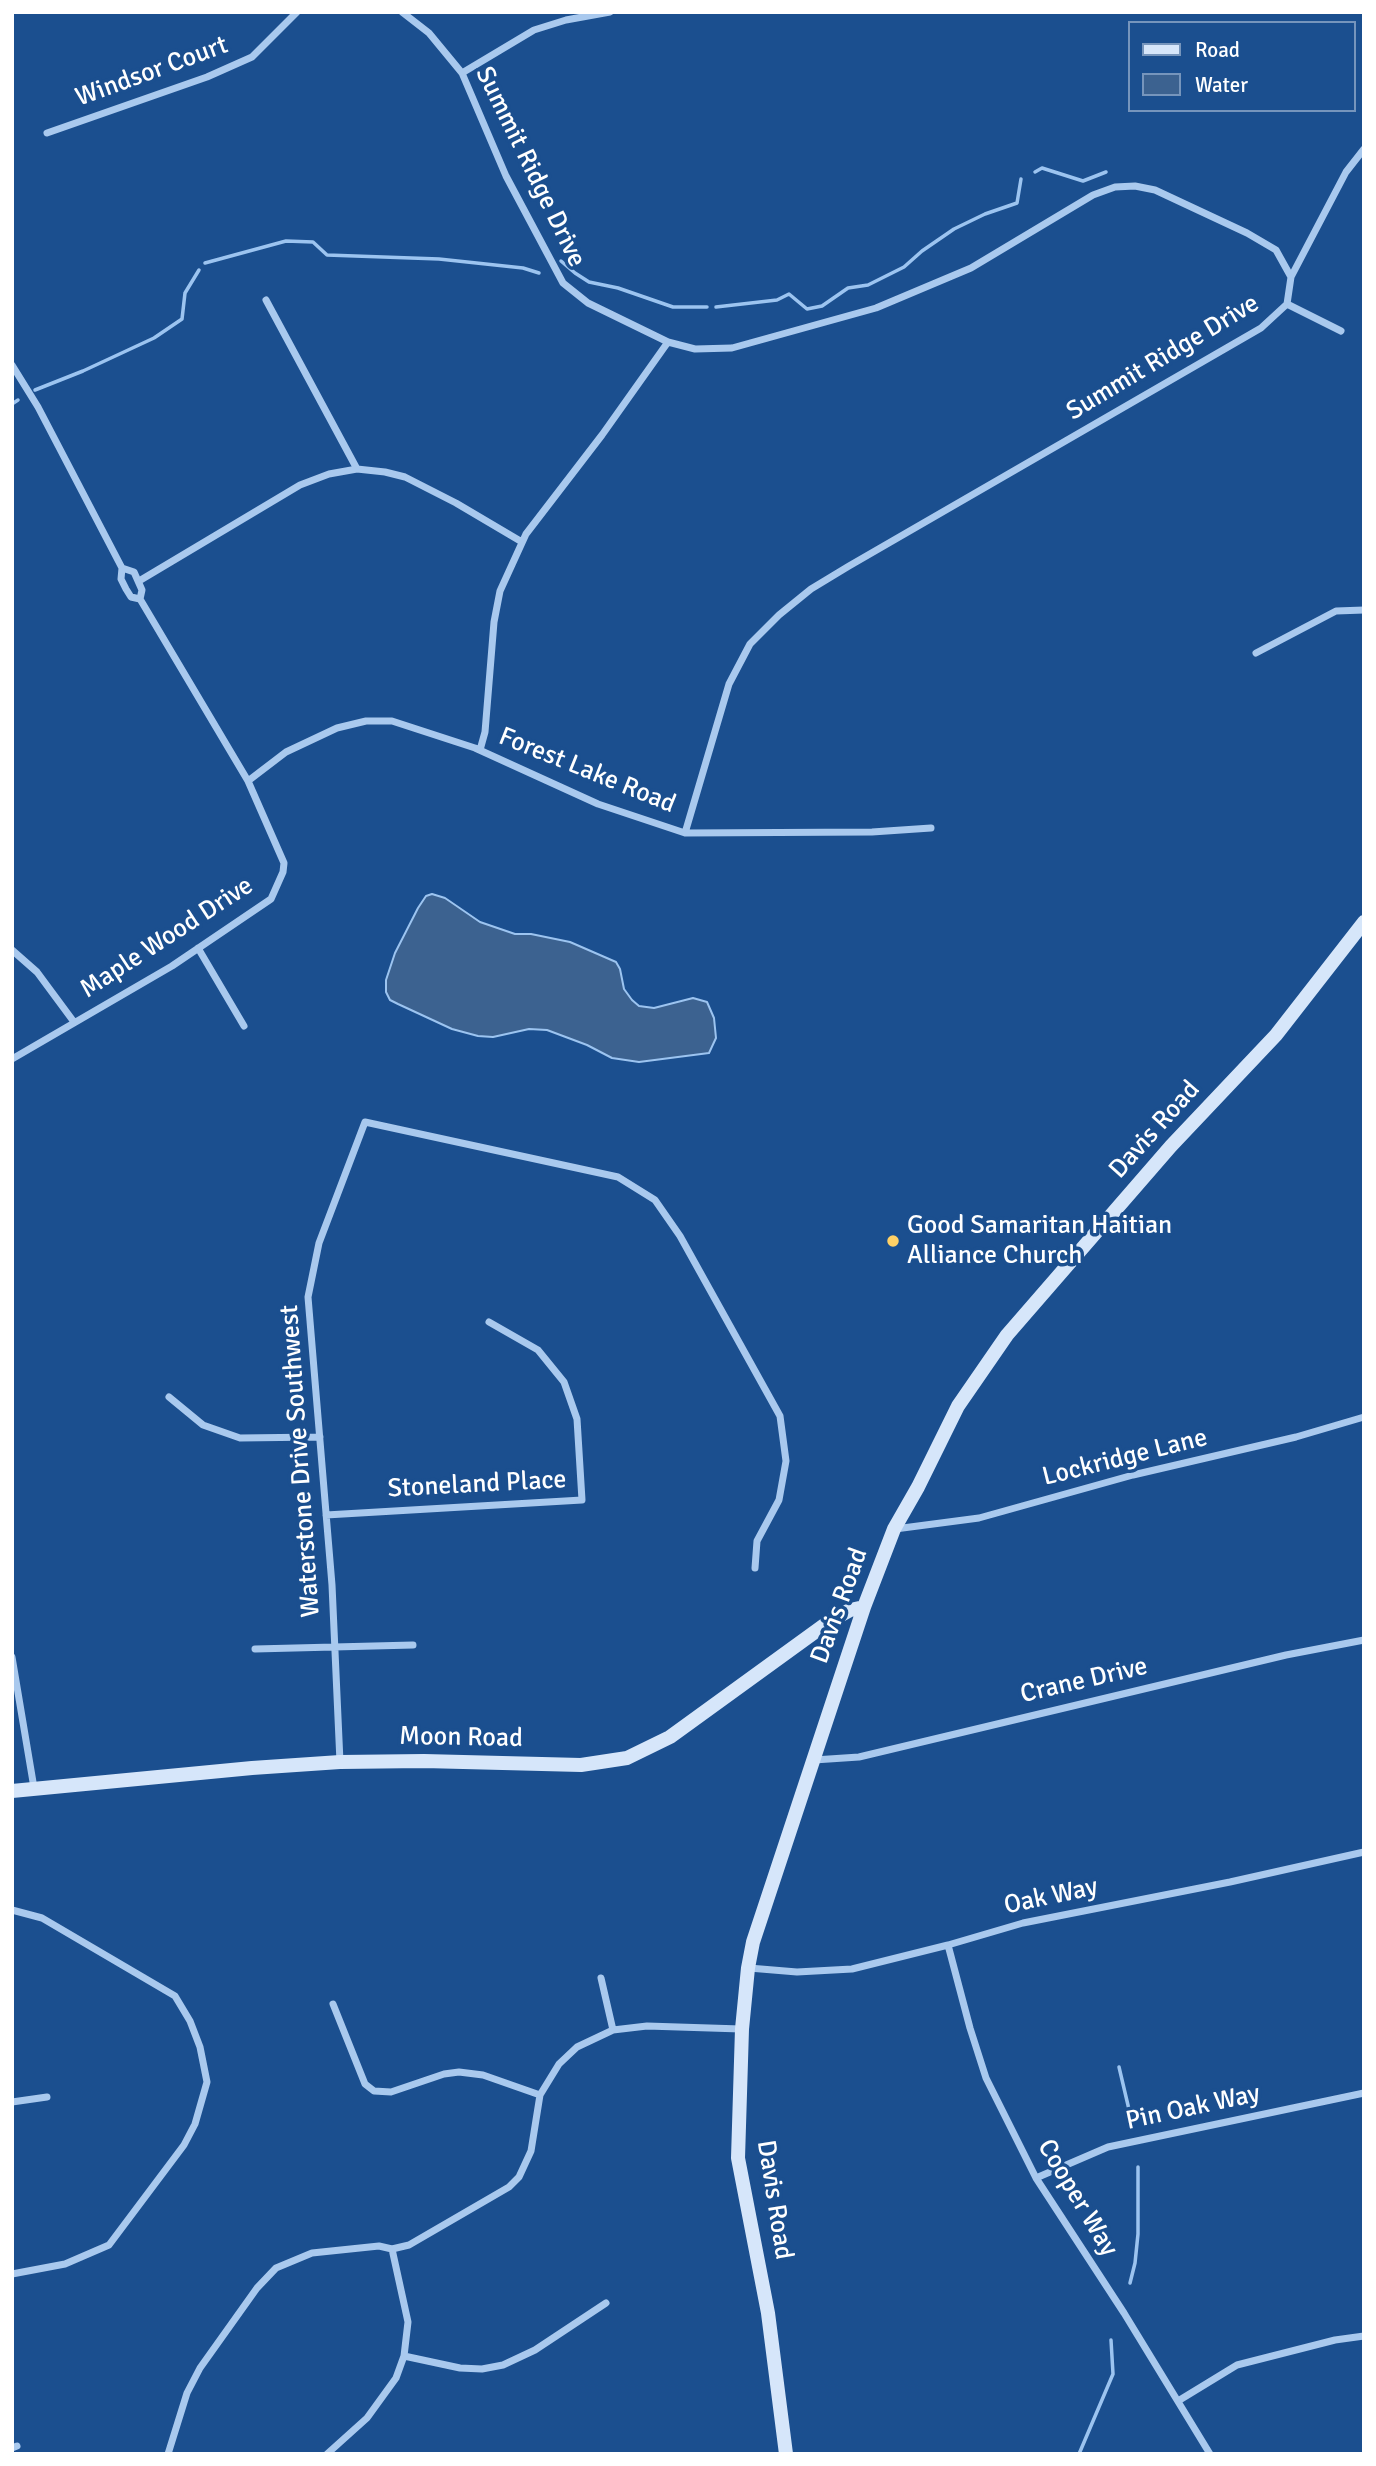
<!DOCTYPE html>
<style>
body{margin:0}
#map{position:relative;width:1376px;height:2466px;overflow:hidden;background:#1b4f8f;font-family:Signika,sans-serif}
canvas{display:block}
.frame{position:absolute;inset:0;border:14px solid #fff;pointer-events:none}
.legend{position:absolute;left:1128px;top:21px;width:228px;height:91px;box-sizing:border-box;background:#1b4f8f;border:2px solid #7695bc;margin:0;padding:9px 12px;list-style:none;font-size:21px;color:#fff}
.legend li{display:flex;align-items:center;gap:14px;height:35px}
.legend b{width:35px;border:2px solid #7695bc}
</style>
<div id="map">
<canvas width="1376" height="2466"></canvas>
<div class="frame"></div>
<ul class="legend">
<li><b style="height:9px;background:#d6e6fa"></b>Road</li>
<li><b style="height:19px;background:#3c6290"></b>Water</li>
</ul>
</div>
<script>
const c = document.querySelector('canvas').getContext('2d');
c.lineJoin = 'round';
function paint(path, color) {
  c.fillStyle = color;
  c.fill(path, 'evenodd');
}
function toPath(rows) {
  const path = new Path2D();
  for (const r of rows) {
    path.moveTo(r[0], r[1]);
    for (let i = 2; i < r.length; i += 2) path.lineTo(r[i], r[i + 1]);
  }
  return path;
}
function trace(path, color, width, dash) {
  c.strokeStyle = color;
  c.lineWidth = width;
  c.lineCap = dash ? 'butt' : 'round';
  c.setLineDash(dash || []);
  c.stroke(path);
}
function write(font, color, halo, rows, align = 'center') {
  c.font = font + ' Signika,sans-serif';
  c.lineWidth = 7;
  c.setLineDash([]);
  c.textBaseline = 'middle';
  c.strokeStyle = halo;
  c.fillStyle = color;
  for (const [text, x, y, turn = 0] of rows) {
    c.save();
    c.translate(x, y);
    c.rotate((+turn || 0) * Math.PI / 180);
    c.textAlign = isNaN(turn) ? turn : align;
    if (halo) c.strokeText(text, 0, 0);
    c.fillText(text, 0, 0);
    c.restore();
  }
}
const water = toPath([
 [432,894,445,898,480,922,515,934,531,934,570,942,616,962,620,969,624,989,632,1000,639,1006,654,1008,693,998,707,1002,714,1018,716,1038,709,1053,639,1062,612,1058,587,1045,547,1030,529,1029,493,1037,478,1036,452,1029,398,1004,390,1000,386,992,386,980,395,953,418,908,426,896,432,894]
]);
paint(water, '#3c6290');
trace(water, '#9cc4f0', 2);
trace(toPath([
 [1035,172,1042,168,1083,181,1106,172],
 [561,261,575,273,589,282,618,288,673,307,707,307],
 [205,263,286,241,313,242,327,255,439,259,523,268,539,273],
 [716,307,777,300,789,294,807,309,822,306,848,288,868,285,904,267,922,251,954,229,985,214,1017,203,1021,179],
 [35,390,83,371,154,338,182,319,185,293,199,270],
 [12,404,18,400],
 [1119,2067,1131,2118],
 [1130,2283,1135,2263,1138,2234,1138,2167],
 [1079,2454,1113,2374,1111,2340]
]), '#9cc4f0', 3.5);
trace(toPath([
 [402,12,429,33,462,73,506,176,563,283,588,303,668,342,695,349,732,348,876,308,971,268,1093,195,1115,187,1135,186,1155,190,1247,233,1276,250,1291,277,1287,304,1261,328,849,566,811,589,779,615,750,644,729,684,685,833],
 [462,73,534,30,566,20,610,12],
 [47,133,207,77,252,57,297,12],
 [1291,277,1346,172,1364,149],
 [266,300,357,469],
 [1287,304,1341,331],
 [12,365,38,407,122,568,121,579,126,589,131,597,140,599,248,781,284,863,283,872,271,899,172,966,12,1059],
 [122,568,134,572,142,590,140,599],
 [139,581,300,485,329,474,357,469,385,472,405,477,456,503,522,542],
 [1256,653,1336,611,1364,610],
 [480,750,485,732,494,622,500,591,526,534,602,435,668,342],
 [248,781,286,752,337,728,366,721,392,721,475,748,598,804,685,833,872,832,931,828],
 [198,948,244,1026],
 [12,950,37,972,74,1022],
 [169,1397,203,1425,240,1438,320,1437],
 [326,1515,582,1500,577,1419,564,1382,538,1350,489,1322],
 [895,1529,979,1518,1133,1475,1296,1437,1364,1417],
 [255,1649,413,1645],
 [12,1657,34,1788],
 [814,1760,859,1757,1286,1655,1364,1640],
 [340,1762,332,1585,308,1297,319,1243,365,1122,618,1177,655,1200,680,1236,780,1416,786,1461,779,1500,757,1541,755,1568],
 [12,1910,42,1918,175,1996,190,2021,200,2047,207,2082,195,2124,184,2145,109,2245,65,2264,12,2274],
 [948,1945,970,2028,986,2078,1036,2178,1124,2313,1210,2454],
 [749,1968,797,1972,852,1969,948,1945,1023,1923,1230,1882,1364,1852],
 [601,1978,613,2030],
 [333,2004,365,2084,374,2091,391,2092,444,2074,459,2072,483,2075,540,2095],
 [12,2102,47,2097],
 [1036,2178,1108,2147,1364,2093],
 [404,2356,460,2368,482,2369,503,2365,535,2350,606,2303],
 [1178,2401,1237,2365,1335,2340,1364,2336],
 [12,2448,17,2446],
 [168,2454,187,2393,200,2368,257,2288,276,2268,312,2253,379,2246,392,2249,409,2245,509,2187,519,2177,531,2151,540,2095,559,2064,577,2047,613,2030,647,2026,741,2029],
 [327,2454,367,2418,396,2378,404,2356,408,2322,392,2249]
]), '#a9c9ee', 7);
trace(toPath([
 [12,1791,252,1768,340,1762,424,1761,581,1765,627,1758,670,1737,830,1621,850,1610,864,1607],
 [786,2454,768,2313,738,2158,742,2029,748,1968,753,1942,864,1607,894,1529,918,1487,958,1406,1007,1335,1171,1146,1276,1035,1364,922]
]), '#d6e6fa', 14);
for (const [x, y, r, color] of [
 [893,1241,7,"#ffd166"]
]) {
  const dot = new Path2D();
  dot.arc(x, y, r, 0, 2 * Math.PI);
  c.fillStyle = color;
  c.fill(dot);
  trace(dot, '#1b4f8f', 2.5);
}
write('26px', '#fff', '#1b4f8f', [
 ["Windsor Court",152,72,-20],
 ["Summit Ridge Drive",530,167,64],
 ["Summit Ridge Drive",1163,358,-31],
 ["Forest Lake Road",587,771,22],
 ["Maple Wood Drive",167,938,-33],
 ["Davis Road",1155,1130,-48],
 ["Lockridge Lane",1125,1458,-14],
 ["Waterstone Drive Southwest",301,1461,-94],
 ["Stoneland Place",477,1485,-3],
 ["Davis Road",840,1606,-70],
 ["Crane Drive",1084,1681,-13],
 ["Moon Road",461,1738,1],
 ["Oak Way",1051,1897,-12],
 ["Pin Oak Way",1193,2108,-12],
 ["Cooper Way",1077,2198,59],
 ["Davis Road",774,2200,81]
]);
write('26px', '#fff', '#1b4f8f', [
 ["Good Samaritan Haitian",907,1226],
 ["Alliance Church",907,1256]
], 'left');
</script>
